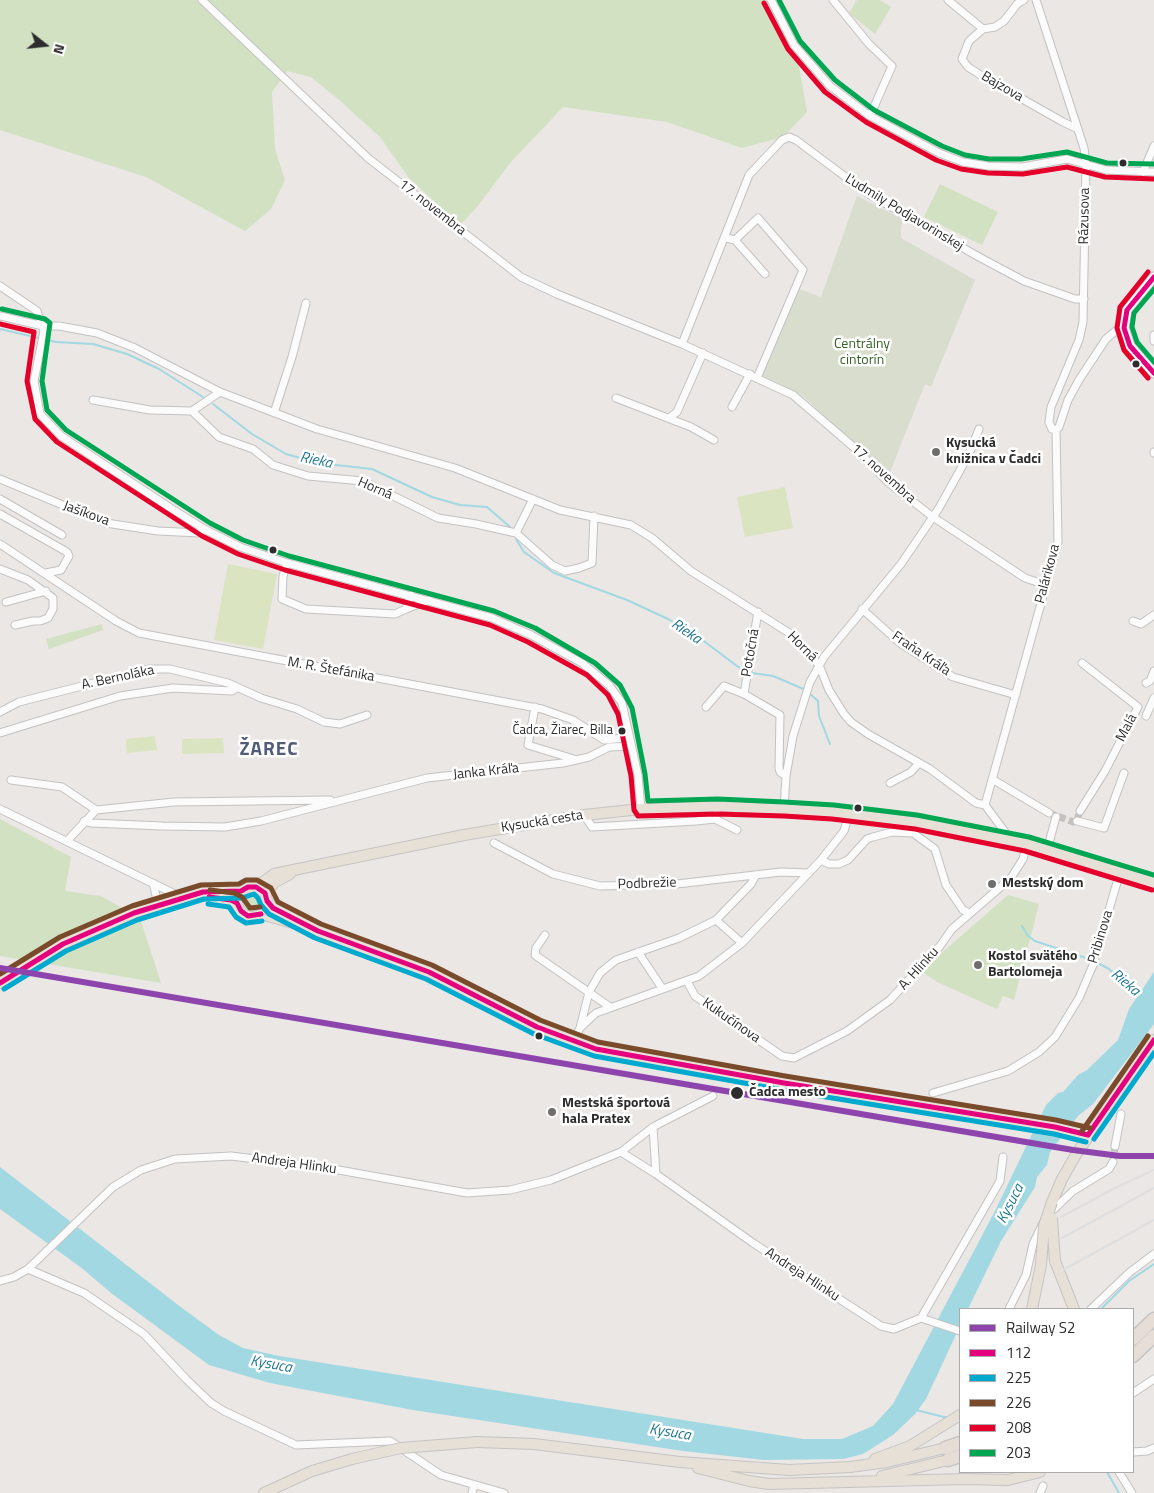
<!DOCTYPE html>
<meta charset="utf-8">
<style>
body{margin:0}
#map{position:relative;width:1154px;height:1493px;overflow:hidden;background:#eae7e5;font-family:"Titillium Web",sans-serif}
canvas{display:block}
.legend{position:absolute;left:959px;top:1308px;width:175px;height:165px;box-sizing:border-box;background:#fff;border:1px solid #ababab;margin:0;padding:6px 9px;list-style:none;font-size:15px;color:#2d2d2d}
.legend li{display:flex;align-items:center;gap:10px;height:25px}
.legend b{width:25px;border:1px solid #ababab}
.north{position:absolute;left:20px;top:20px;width:50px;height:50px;-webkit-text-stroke:4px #fff;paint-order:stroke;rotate:106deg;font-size:14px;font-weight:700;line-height:20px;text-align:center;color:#2d2d2d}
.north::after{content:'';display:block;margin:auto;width:18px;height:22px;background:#2d2d2d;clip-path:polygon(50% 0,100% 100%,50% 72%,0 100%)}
</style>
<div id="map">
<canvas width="1154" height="1493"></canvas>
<ul class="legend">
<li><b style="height:6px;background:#8e44ad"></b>Railway S2</li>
<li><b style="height:6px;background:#e5007d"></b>112</li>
<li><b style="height:6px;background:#00a9ce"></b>225</li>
<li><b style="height:6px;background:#7a4b2a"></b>226</li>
<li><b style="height:6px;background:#e4002b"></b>208</li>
<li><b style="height:6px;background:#00a651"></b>203</li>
</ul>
<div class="north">N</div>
</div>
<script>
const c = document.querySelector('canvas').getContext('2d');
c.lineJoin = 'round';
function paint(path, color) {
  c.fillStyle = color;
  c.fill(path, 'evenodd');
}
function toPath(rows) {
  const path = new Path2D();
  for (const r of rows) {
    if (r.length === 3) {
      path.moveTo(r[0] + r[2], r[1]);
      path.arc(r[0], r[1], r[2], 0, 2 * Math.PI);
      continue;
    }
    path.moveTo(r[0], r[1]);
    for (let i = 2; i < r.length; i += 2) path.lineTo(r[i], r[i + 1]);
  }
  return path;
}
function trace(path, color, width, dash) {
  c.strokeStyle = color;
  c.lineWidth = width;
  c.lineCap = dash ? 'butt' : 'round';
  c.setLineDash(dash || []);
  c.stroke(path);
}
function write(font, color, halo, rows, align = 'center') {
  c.font = font + ' "Titillium Web",sans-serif';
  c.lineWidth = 5;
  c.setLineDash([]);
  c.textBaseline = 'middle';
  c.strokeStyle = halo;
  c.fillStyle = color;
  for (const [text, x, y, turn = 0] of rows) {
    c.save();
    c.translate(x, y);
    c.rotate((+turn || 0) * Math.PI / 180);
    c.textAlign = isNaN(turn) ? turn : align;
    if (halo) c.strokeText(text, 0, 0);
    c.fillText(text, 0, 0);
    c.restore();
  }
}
paint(toPath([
 [0,0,765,0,775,20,797,55,807,112,783,137,742,148,667,122,563,107,510,163,477,207,460,225,409,178,380,137,338,99,311,77,287,71,272,92,275,149,285,180,271,209,245,231,146,177,0,130],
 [857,0,880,0,891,7,875,34,849,13],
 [940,184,998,212,982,245,924,217],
 [102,624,103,630,49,649,46,639],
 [0,819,71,857,65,891,101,896,140,918,161,983,0,956],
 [252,902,9],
 [1008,895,1039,904,1014,1000,1003,996,997,1009,937,982,921,971]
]), '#d2e1c2');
paint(toPath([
 [857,196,904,220,901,226,901,238,975,280,931,387,925,384,890,472,878,467,804,397,761,375,799,289,821,297]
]), '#d8ddce');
paint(toPath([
 [785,487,793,528,745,537,737,497],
 [228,564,277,574,263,649,214,640],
 [155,736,157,750,127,753,126,739],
 [223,738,224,753,182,754,182,739]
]), '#dbe4c1');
paint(toPath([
 [1154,972,1154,1024,1093,1104,1078,1116,1050,1152,1047,1165,1037,1177,1035,1187,1001,1241,968,1309,960,1309,960,1326,926,1399,915,1414,893,1435,863,1454,843,1459,764,1460,683,1451,413,1410,270,1383,209,1365,111,1293,83,1269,0,1209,0,1167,182,1308,219,1335,243,1348,279,1356,803,1439,842,1439,873,1426,893,1404,995,1211,1046,1105,1058,1093,1063,1092,1078,1075,1087,1070,1118,1040,1129,1009]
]), '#a2d8e2');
trace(toPath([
 [0,329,56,342,93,344,127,354,159,369,203,397],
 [213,404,252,434,286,454,318,463,372,469,432,497,460,505,487,507,510,527],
 [516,539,524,552,554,573,627,600,668,619,701,639,745,672,773,676,806,690],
 [809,693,818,701,819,716,830,744],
 [1022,926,1028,936,1035,941,1092,960],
 [1096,962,1109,969,1139,996],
 [1101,1309,1129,1281,1154,1264],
 [916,1410,948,1418],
 [1107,1472,1119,1493]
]), '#a2d8e2', 2);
trace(toPath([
 [1049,813,1076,823,1080,811],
 [1113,1162,1115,1146]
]), '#c4c2c0', 7, [7, 3.5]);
const street = toPath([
 [202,0,368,158,521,277,557,294,682,344,793,395,857,450,889,483,933,517,1025,578,1046,585],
 [771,0,794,45,830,86,870,116,939,153,963,162,988,166,1022,167,1067,159,1106,170,1154,172],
 [833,0,869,44,892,66,870,116],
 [948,0,983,29],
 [1024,0,1018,3,1004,21,995,27,983,29,969,41,962,59,968,67,987,79,1063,122,1078,129],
 [1036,0,1084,148,1086,164,1083,322,1079,340,1051,407,1049,422,1052,429,1056,430],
 [1143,172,1154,146],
 [726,238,735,240,758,218,803,270,757,378],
 [735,240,765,274],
 [0,286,37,311,44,331,34,381,40,414,61,436,172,509,206,530,240,547,287,563,492,618,531,635,582,663,609,685,622,703,638,775,641,809],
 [0,316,43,326,59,326,97,333,135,348,220,392,317,429,455,468,560,510,631,525,652,538,691,571,794,636,819,665,829,690,844,714,851,722,868,734,930,769,976,803,985,805],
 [1154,335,1154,341],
 [682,344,749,175,782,140,789,137,796,140,867,193,979,257,1024,281,1075,299,1084,299],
 [220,392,192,411,219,437,253,449,273,465,308,476,363,481,438,518,476,524,516,533,533,499],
 [616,398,691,427,714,440],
 [93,400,150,410,192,411],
 [732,407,750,374],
 [274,413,292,357,306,303],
 [669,418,677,412,703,353],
 [1154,452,1154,453],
 [0,479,106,523,158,531,200,533,206,530],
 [0,499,62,535],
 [0,514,67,552,69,556,61,570,46,573],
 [516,533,552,565,565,571,579,568,592,563,594,516],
 [0,544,116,621,139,633,542,709,573,720,604,740,625,738],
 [287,563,283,576,282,599,306,609,395,614,406,609,411,595],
 [0,569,28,580,53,598,53,609,48,618,40,621,33,621,15,625],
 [6,602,46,591],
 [406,609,429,600],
 [862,609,900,643,953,677,1016,695],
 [758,612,744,694,780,715,779,768,780,772,786,776],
 [1133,621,1141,624,1154,615],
 [1146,683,1150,681,1154,671],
 [535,707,528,745,577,760],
 [706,707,724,686,744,694],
 [0,712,19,702,149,669,170,669,228,683,261,698,297,709,324,722,340,724,367,715],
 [1146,716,1154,698],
 [0,733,120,696,173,688,232,691,237,688],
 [992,779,1049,813],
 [11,780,62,787,96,810],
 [890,783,911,772,919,763],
 [985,805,1058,542,1056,430,1059,427,1068,400,1079,380,1106,339,1118,329,1124,328],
 [985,805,1005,832],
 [0,809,181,897],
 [784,809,786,776,793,736,810,682,824,657,901,564,939,508,969,454,979,429],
 [1080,811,1105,771,1138,707,1082,663],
 [584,815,592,827,696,821,715,819,718,806],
 [715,819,737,830],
 [84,821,91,823,162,826,225,827,261,821,427,778,563,763,589,757,609,747,631,746],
 [1077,821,1104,828,1124,773],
 [67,841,96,810,174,802,330,800],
 [494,843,553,874,600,886,677,884,781,872,809,873],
 [1047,850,1056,817],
 [821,860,829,864,839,864,848,860,867,839,873,837,892,832,913,833,935,849,946,885,963,910,969,913],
 [153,883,158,904],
 [716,920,742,943],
 [545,935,536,948,535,955,610,1007],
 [638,952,662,988],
 [687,981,695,996,782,1056,794,1058,847,1031,890,1000,940,946,952,929,1011,878,1023,859,1027,844],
 [580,1028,596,1013,699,976,742,943,821,860,844,831,849,814],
 [573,1042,580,1028,589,992,600,973,616,960,679,938,716,920,751,884,756,875],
 [933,1093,1008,1071,1039,1052,1055,1037,1079,998,1093,965,1120,872],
 [653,1127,656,1174],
 [1115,1146,1121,1114],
 [621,1152,656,1174,753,1243,881,1326,894,1329,921,1318,960,1331],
 [1051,1212,1073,1191,1109,1169,1113,1162],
 [28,1269,84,1293,144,1334,186,1379,211,1403,224,1411,296,1445,390,1441,441,1475,504,1493],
 [0,1281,14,1277,28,1269,113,1187,141,1170,175,1159,231,1156,322,1167,467,1193,510,1190,551,1180,621,1152,653,1127,713,1096],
 [1009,1309,1026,1275,1033,1244,1044,1221],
 [1091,1309,1130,1272,1154,1254],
 [921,1318,1000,1181,1003,1157],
 [1133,1393,1154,1379],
 [1133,1452,1147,1451,1154,1448],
 [1119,1472,1132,1493],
 [472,1493,474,1485],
 [1040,1493,1043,1486]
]);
const secondary = toPath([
 [1154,277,1127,310,1124,328,1130,346,1154,373]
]);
const primary = toPath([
 [252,902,15],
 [256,887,274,874,464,835,584,815,641,809,718,806,833,812,932,825,1027,844,1154,883],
 [265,893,275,882,290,874],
 [205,896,237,903],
 [267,901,273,908,318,931,429,972,537,1027,596,1049,784,1083,1055,1127,1088,1135],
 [261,914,293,923],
 [0,983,63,944,134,913,203,892,241,891],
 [1052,1202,1062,1179,1077,1153,1154,1040],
 [1055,1261,1074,1309],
 [1032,1309,1041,1265],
 [477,1442,534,1444,680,1462,789,1470,850,1467,887,1462,945,1448],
 [875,1459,910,1446,960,1415],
 [698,1468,749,1481,769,1484,965,1479,1008,1480,1040,1472],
 [882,1476,948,1460],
 [264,1493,312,1471,352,1459]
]);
const highway = toPath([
 [1133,1339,1154,1319],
 [1133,1356,1154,1336],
 [945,1448,960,1443],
 [948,1460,960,1456]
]);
trace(street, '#c3c2c2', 9);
trace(secondary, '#c3c2c2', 11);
trace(primary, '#c6c4c3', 12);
trace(highway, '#c6c4c3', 15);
trace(street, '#fcfbfb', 7);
trace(secondary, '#fcfbfb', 9);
trace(primary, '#e6e0d7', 10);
trace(highway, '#e7ddd7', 12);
trace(toPath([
 [1061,1217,1117,1187,1154,1170],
 [1062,1238,1154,1188],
 [1063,1270,1154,1220]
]), '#dfdfe0', 2);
const primaryBridge = toPath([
 [1052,1218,1055,1261],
 [1041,1265,1044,1226,1052,1202],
 [352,1459,401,1448,477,1442]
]);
trace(primaryBridge, '#c6c4c3', 12, []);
trace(primaryBridge, '#e6e0d7', 10);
trace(toPath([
 [1154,277,1127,310,1124,328,1130,346,1154,373],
 [209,897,231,900,237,903,241,911,248,916,261,914],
 [0,983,63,944,134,913,203,892,241,891,248,887,256,887,265,893,267,901,273,908,318,931,429,972,537,1027,596,1049,784,1083,1055,1127,1088,1135],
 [1088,1135,1154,1040]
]), '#e5007d', 5);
trace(toPath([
 [208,904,229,907,236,917,246,923,262,921],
 [4,989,66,951,137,920,204,899,242,898,254,894,258,898,261,905,269,914,315,938,426,979,534,1034,594,1056,783,1090,1054,1134,1086,1142],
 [1094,1139,1154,1053]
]), '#00a9ce', 5);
trace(toPath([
 [210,890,234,893,242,897,250,908,260,907],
 [0,974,60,937,132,906,201,885,239,884,246,880,257,880,271,888,278,902,321,924,432,965,540,1020,598,1042,785,1076,1056,1120,1090,1128],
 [1082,1131,1148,1036]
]), '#7a4b2a', 5);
trace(toPath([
 [764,3,788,49,825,92,866,122,936,160,961,169,988,173,1023,174,1067,167,1105,177,1154,179],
 [1148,272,1120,307,1117,328,1124,350,1148,378],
 [0,324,34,332,27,381,35,419,57,442,202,536,238,554,285,570,490,625,528,642,587,675,608,695,618,714,631,776,634,810,638,816,718,814,784,816,832,819,915,829,1025,851,1152,890]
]), '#e4002b', 5);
trace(toPath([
 [779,0,800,41,835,80,874,110,942,146,965,155,989,159,1021,159,1067,152,1107,163,1154,164],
 [1154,289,1134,313,1132,327,1137,342,1154,362],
 [2,309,45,319,50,323,42,381,47,410,66,430,210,523,243,540,289,556,494,611,535,628,595,663,620,685,632,708,645,774,648,801,718,799,784,802,834,805,917,815,1029,837,1154,875]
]), '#00a651', 5);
trace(toPath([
 [0,968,1073,1150,1120,1156,1154,1156]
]), '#8e44ad', 6);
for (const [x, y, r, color] of [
 [1123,163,4.5,"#2d2d2d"],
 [1136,364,4.5,"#2d2d2d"],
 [936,452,5,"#6f6e6d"],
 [273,550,4.5,"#2d2d2d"],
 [622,731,4.5,"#2d2d2d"],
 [858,808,4.5,"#2d2d2d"],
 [992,884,5,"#6f6e6d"],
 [978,965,5,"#6f6e6d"],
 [539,1036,4.5,"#2d2d2d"],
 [737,1093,7,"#2d2d2d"],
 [552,1112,5,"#6f6e6d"]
]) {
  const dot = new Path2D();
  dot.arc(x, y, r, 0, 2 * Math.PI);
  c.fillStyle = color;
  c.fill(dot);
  trace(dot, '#fff', 2);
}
write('13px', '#2d2d2d', '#fff', [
 ["Čadca, Žiarec, Billa",613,731]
], 'right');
write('14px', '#2d2d2d', '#fff', [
 ["Bajzova",1002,87,30],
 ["17. novembra",432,208,38],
 ["Ľudmily Podjavorinskej",904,213,31],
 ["Rázusova",1085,216,-89],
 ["17. novembra",883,474,42],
 ["Horná",375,489,23],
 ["Jašíkova",86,514,20],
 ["Palárikova",1048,574,-75],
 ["Horná",802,647,45],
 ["Potočná",751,653,-80],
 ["Fraňa Kráľa",921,654,34],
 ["M. R. Štefánika",331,670,10],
 ["A. Bernoláka",118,678,-12],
 ["Malá",1127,728,-62],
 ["Janka Kráľa",486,772,-6],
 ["Kysucká cesta",542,822,-9],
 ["Podbrežie",647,884,-2],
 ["Pribinova",1101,937,-73],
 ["A. Hlinku",919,969,-48],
 ["Kukučínova",731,1021,35],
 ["Andreja Hlinku",294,1164,8],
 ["Andreja Hlinku",802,1275,33]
]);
write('14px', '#386225', '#fff', [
 ["Centrálny",862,345],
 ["cintorín",862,361]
]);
write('bold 14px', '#2d2d2d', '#fff', [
 ["Kysucká",946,444],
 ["knižnica v Čadci",946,460],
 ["Mestský dom",1002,884],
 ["Kostol svätého",988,957],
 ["Bartolomeja",988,973],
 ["Mestská športová",562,1104],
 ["hala Pratex",562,1120]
], 'left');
write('bold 14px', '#2d2d2d', '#fff', [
 ["Čadca mesto",749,1093]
], 'left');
write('italic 15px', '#1f758f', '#fff', [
 ["Rieka",316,461,12],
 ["Rieka",686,632,34],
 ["Rieka",1125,983,40],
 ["Kysuca",1011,1204,-63],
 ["Kysuca",271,1365,10],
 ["Kysuca",670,1433,9]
]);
c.letterSpacing = '1px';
write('bold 19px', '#535d79', '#fff', [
 ["ŽAREC",269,750]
]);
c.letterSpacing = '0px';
</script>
